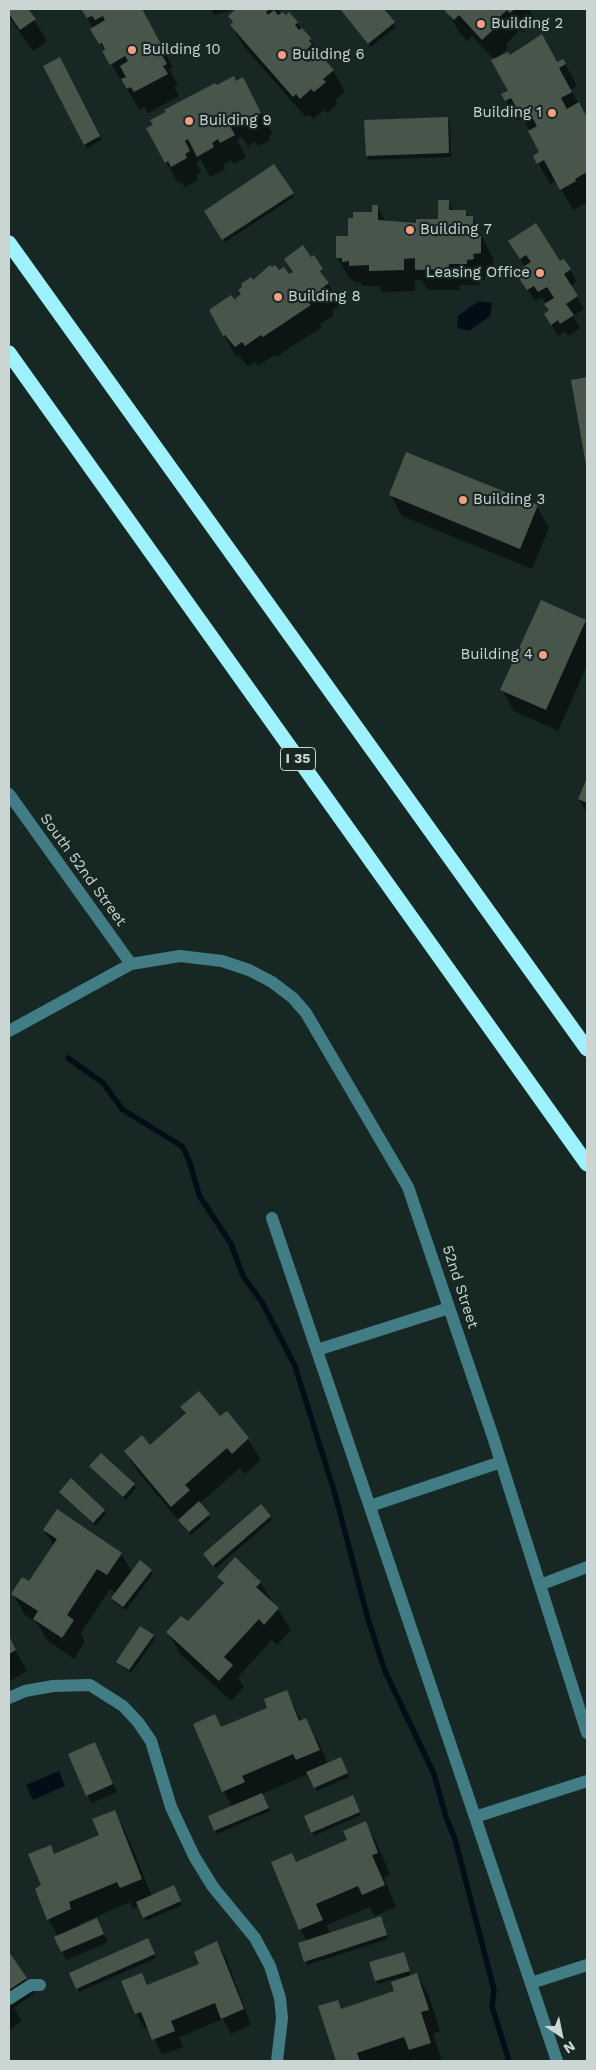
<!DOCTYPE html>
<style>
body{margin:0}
#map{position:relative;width:596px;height:2070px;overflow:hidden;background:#172824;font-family:"Work Sans",sans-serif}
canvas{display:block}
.frame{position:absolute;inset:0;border:10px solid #cbd5d3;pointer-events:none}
.north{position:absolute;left:536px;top:2010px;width:50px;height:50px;-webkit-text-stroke:4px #172824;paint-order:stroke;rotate:146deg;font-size:14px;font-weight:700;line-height:20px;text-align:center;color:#cbd5d3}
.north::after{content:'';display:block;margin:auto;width:18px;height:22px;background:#cbd5d3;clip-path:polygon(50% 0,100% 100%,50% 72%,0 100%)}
</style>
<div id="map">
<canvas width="596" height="2070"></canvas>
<div class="frame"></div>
<div class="north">N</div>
</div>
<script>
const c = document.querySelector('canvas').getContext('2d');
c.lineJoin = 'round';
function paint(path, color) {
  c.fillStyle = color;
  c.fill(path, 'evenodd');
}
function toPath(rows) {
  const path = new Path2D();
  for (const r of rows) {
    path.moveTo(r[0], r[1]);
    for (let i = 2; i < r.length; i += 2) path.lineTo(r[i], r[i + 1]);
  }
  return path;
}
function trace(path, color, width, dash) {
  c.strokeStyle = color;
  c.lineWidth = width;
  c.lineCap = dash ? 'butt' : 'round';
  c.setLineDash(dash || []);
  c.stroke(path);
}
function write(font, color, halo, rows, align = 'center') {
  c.font = font + ' "Work Sans",sans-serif';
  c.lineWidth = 4.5;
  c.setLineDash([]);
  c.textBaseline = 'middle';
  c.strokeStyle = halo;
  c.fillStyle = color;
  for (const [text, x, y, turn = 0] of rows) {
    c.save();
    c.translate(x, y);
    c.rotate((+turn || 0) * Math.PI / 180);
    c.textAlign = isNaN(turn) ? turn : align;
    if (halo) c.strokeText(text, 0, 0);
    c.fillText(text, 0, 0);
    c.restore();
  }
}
paint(toPath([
 [479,301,492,303,490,316,469,331,457,328,458,316],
 [59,1771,65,1786,33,1800,26,1785]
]), '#010e18');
paint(toPath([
 [9,9,27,9,47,41,33,51,9,17],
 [83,9,141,9,173,68,169,69,178,85,174,87,179,96,148,113,144,107,140,110,111,64],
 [211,9,234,9,215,15],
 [238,9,278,9,281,15,297,23,333,70,345,92,335,100,337,104,327,113,324,110,313,119,309,115,306,117,244,47,231,25,233,24,229,16],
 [340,9,383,9,396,27,371,47],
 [448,9,529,9,536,21,523,33,520,30,506,44,508,48,497,58,509,56,557,63,563,60,577,86,571,90,587,119,587,203,573,210,556,181,550,184,538,163,541,153,530,131,523,118,518,121,503,95,509,92,495,60,472,36,467,41,459,32,447,11],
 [59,59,101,140,87,148,45,66],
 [242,79,273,134,269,136,270,140,258,146,255,142,248,146,242,137,237,140,246,157,234,164,231,160,223,164,225,169,210,177,201,160,196,162,201,172,196,175,198,180,185,187,181,182,178,183,166,162,216,87],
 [448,118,450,122,451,157,369,160,367,156,366,121],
 [274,166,294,197,225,242,205,212],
 [448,201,454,211,465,211,469,217,472,217,493,259,493,274,485,275,485,280,479,281,479,285,460,285,460,290,428,290,422,280,415,280,415,291,382,292,379,286,362,286,360,282,355,282,353,279,350,279,337,257,349,237,374,213,377,206,386,222,418,224,440,220],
 [509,241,560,263,564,260,577,282,570,286,584,309,573,316,580,328,568,336,565,331,558,336,545,314,550,311,542,297,535,301,524,284,525,267],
 [314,257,340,305,332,311,334,315,320,324,322,327,276,357,275,355,258,366,255,362,248,367,238,355,236,357,210,310,241,309,253,282,279,272,289,275,293,273,285,259,311,259],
 [587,378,587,463,572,381],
 [390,495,537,506,549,528,532,569,402,516],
 [541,602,585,621,587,625,587,666,558,731,514,711,502,690],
 [587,781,587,813,579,799],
 [181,1407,220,1418,226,1412,248,1439,261,1460,245,1474,240,1468,199,1504,211,1518,191,1535,138,1472,125,1451,150,1446,186,1415],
 [93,1469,134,1485,136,1488,126,1500],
 [60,1492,104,1510,106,1514,95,1526],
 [270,1516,272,1520,216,1568,207,1558],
 [44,1530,121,1554,132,1572,151,1571,153,1574,126,1610,114,1602,112,1598,116,1593,110,1589,81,1633,85,1642,74,1659,47,1640,36,1622,25,1615,13,1594,29,1582,54,1546],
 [219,1577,260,1582,291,1630,277,1645,272,1640,238,1677,244,1687,231,1701,180,1654,168,1632,188,1623,223,1585],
 [153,1636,155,1639,131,1673,120,1665,117,1662],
 [9,1638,27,1671,9,1682],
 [286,1691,302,1721,305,1720,318,1741,328,1764,342,1762,349,1777,317,1791,306,1775,262,1794,270,1811,217,1834,215,1830,232,1807,224,1791,222,1728,269,1709],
 [95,1744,117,1792,92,1803,87,1795],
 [354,1800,361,1815,314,1836,312,1832],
 [114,1811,126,1833,152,1896,176,1890,182,1905,146,1921,139,1906,133,1909,130,1902,80,1924,81,1926,97,1919,108,1942,66,1960,56,1937,58,1936,48,1919,43,1886,50,1847,55,1855,100,1836],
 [365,1823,377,1844,390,1874,384,1877,396,1907,375,1916,370,1907,327,1925,330,1934,382,1921,388,1939,307,1965,299,1944,307,1941,300,1929,296,1863,348,1841],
 [150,1943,156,1958,79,1992,77,1988],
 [217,1943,226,1958,251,2025,231,2034,223,2019,179,2037,183,2047,162,2055,149,2028,145,2029,136,2013,142,1974,148,1986,201,1965],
 [404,1953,411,1976,417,1975,429,1996,440,2031,433,2034,442,2061,416,2061,415,2059,408,2061,337,2061,319,2007,337,2001,342,2010,396,1992,402,1977,378,1984,376,1981],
 [9,1954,34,1994,14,2008,22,2021,9,2030]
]), '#0007');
trace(toPath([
 [68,1058,103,1083,122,1109,183,1147,190,1163,199,1195,231,1244,243,1276,262,1302,295,1366,335,1494,368,1619,385,1671,434,1774,446,1817,455,1839,494,1990,492,2006,509,2061]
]), '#010e18', 5.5);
paint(toPath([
 [9,9,28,9,36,19,20,30,9,14],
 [81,9,142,9,162,46,158,48,167,64,163,66,168,74,134,92,131,87,127,89,121,79,126,77,120,66,128,61,125,56,110,65,102,51,105,50,102,43,99,44,90,29,105,20,103,16,95,20,92,16,87,18],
 [236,9,270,9,266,12,268,15,274,10,278,15,283,12,286,15,289,12,298,22,295,25,299,30,302,28,311,38,309,41,312,44,307,49,311,53,305,58,308,62,319,53,334,70,323,79,326,82,314,92,311,89,300,99,296,94,293,97,230,25,233,22,228,16],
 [340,9,384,9,395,22,368,44],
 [447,9,515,9,510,13,507,10,494,22,497,26,482,40,459,15,454,20,445,11],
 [542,34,557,62,563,59,566,64,559,68,572,92,561,98,567,109,579,102,587,118,587,172,575,179,576,181,560,190,544,160,537,164,533,156,539,152,528,131,537,126,532,117,524,122,511,98,505,101,501,94,508,91,491,60,508,52,510,55],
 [60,57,100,136,84,145,43,66],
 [234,76,236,81,243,77,261,113,258,115,259,118,244,126,242,122,234,126,229,117,226,119,235,135,220,143,218,139,212,143,214,147,197,157,188,139,185,141,190,151,185,154,187,158,171,167,168,161,165,163,146,128,153,125,150,120,166,112,164,110,215,83,217,85],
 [448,117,449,153,366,156,364,120],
 [274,164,294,193,222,240,204,211],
 [438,200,449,200,449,210,466,210,466,216,473,216,473,236,481,236,481,253,473,254,474,259,467,260,467,264,449,264,448,269,415,270,415,258,404,259,404,270,369,271,369,265,349,266,349,261,342,262,342,258,336,258,336,236,348,236,348,218,353,218,353,212,372,212,372,205,378,205,378,220,416,223,416,219,438,219],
 [536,223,560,261,564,259,571,269,564,274,578,296,566,304,574,315,560,324,558,320,551,325,544,314,549,310,544,304,554,298,547,287,538,292,534,286,527,290,515,272,531,262,526,255,520,259,508,241],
 [303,245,311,257,314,255,323,269,320,271,329,283,321,289,323,293,309,303,311,305,263,337,261,335,245,346,242,342,235,347,225,335,223,336,209,310,231,295,240,306,235,299,241,294,238,290,242,287,241,284,251,277,253,280,270,265,272,267,275,265,279,270,284,267,289,274,293,272,284,259],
 [587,377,587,464,586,465,571,380],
 [406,452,538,505,520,549,389,495],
 [541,600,586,620,546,710,500,690],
 [587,778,587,803,578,799],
 [199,1391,220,1416,227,1411,249,1438,232,1454,227,1448,185,1485,190,1490,171,1507,124,1451,142,1435,150,1445,186,1413,180,1407],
 [101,1453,135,1484,123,1497,89,1466],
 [71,1478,105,1510,93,1523,59,1492],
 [199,1501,210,1514,189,1532,178,1520],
 [261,1504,271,1516,213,1566,203,1554],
 [57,1509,122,1553,107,1575,97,1569,67,1615,74,1620,62,1638,33,1619,38,1611,11,1594,22,1577,29,1581,57,1539,43,1530],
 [235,1557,261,1582,256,1587,279,1608,264,1625,259,1619,224,1657,233,1665,219,1681,166,1632,181,1616,188,1621,224,1583,217,1577],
 [140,1560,152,1570,123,1607,111,1598],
 [140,1626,154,1635,129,1670,116,1662],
 [9,1636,16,1650,9,1654],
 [287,1690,299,1721,306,1718,320,1750,296,1760,293,1754,242,1776,245,1782,222,1792,193,1724,215,1714,221,1727,267,1708,264,1699],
 [95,1742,113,1784,86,1796,68,1754],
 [341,1757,348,1773,314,1788,306,1772],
 [262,1793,269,1808,214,1831,208,1816],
 [353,1795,360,1812,311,1833,304,1816],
 [115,1810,142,1879,120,1888,117,1882,69,1902,71,1909,47,1920,35,1889,41,1885,28,1854,51,1845,54,1854,99,1835,92,1819],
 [366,1821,378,1853,372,1855,385,1885,362,1895,358,1886,316,1904,323,1920,299,1930,271,1862,292,1853,296,1862,347,1840,343,1831],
 [174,1885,181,1901,143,1918,136,1902],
 [381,1916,387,1935,304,1962,298,1943],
 [97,1918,104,1934,61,1952,54,1937],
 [148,1938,155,1954,76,1989,69,1973],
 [217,1941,244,2009,221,2019,215,2003,171,2021,175,2031,152,2040,141,2012,135,2014,121,1981,142,1973,147,1985,199,1964,194,1952],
 [9,1952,27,1978,9,1990],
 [404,1952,410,1971,375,1981,369,1962],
 [417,1973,429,2010,421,2012,431,2043,409,2050,404,2037,357,2053,360,2061,336,2061,318,2006,338,2000,341,2009,394,1991,391,1982]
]), '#48554b');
trace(toPath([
 [9,794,131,964],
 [9,1031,131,964,180,956,222,961,249,970,272,982,293,998,306,1013,408,1187,493,1437,587,1733],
 [272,1218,475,1817],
 [317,1350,449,1308],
 [370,1506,501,1462],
 [540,1585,587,1567],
 [9,1698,25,1691,53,1686,90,1685,123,1706,138,1722,151,1741,171,1807,194,1856,213,1887,255,1938,270,1966,280,1998,282,2018,277,2061],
 [531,1983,587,1965],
 [9,1999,31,1985,40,1985],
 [557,2061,475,1817,587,1781]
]), '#427d85', 12);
trace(toPath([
 [9,243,587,1049],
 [9,353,587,1164]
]), '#9df2fe', 15);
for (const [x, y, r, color] of [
 [481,24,5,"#f39f84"],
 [132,50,5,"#f39f84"],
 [282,55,5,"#f39f84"],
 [552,113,5,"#f39f84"],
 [189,121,5,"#f39f84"],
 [410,230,5,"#f39f84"],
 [540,273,5,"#f39f84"],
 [278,297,5,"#f39f84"],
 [463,500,5,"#f39f84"],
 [543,655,5,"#f39f84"]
]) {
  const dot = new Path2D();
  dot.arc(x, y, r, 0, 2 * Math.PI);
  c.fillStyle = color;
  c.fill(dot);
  trace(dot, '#172824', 2);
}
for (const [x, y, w] of [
 [298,759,35]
]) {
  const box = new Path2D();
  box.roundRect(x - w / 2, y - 11.5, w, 23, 4);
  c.fillStyle = '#172824';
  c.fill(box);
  trace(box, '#cbd5d3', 1);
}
write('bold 14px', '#cbd5d3', null, [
 ["I 35",298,759]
]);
write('15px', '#cbd5d3', '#172824', [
 ["Building 2",491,24],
 ["Building 10",142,50],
 ["Building 6",292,55],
 ["Building 1",542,113,"right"],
 ["Building 9",199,121],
 ["Building 7",420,230],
 ["Leasing Office",530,273,"right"],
 ["Building 8",288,297],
 ["Building 3",473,500],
 ["Building 4",533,655,"right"]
], 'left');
write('15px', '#cbd5d3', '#172824', [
 ["South 52nd Street",83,870,54],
 ["52nd Street",460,1287,72]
]);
</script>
